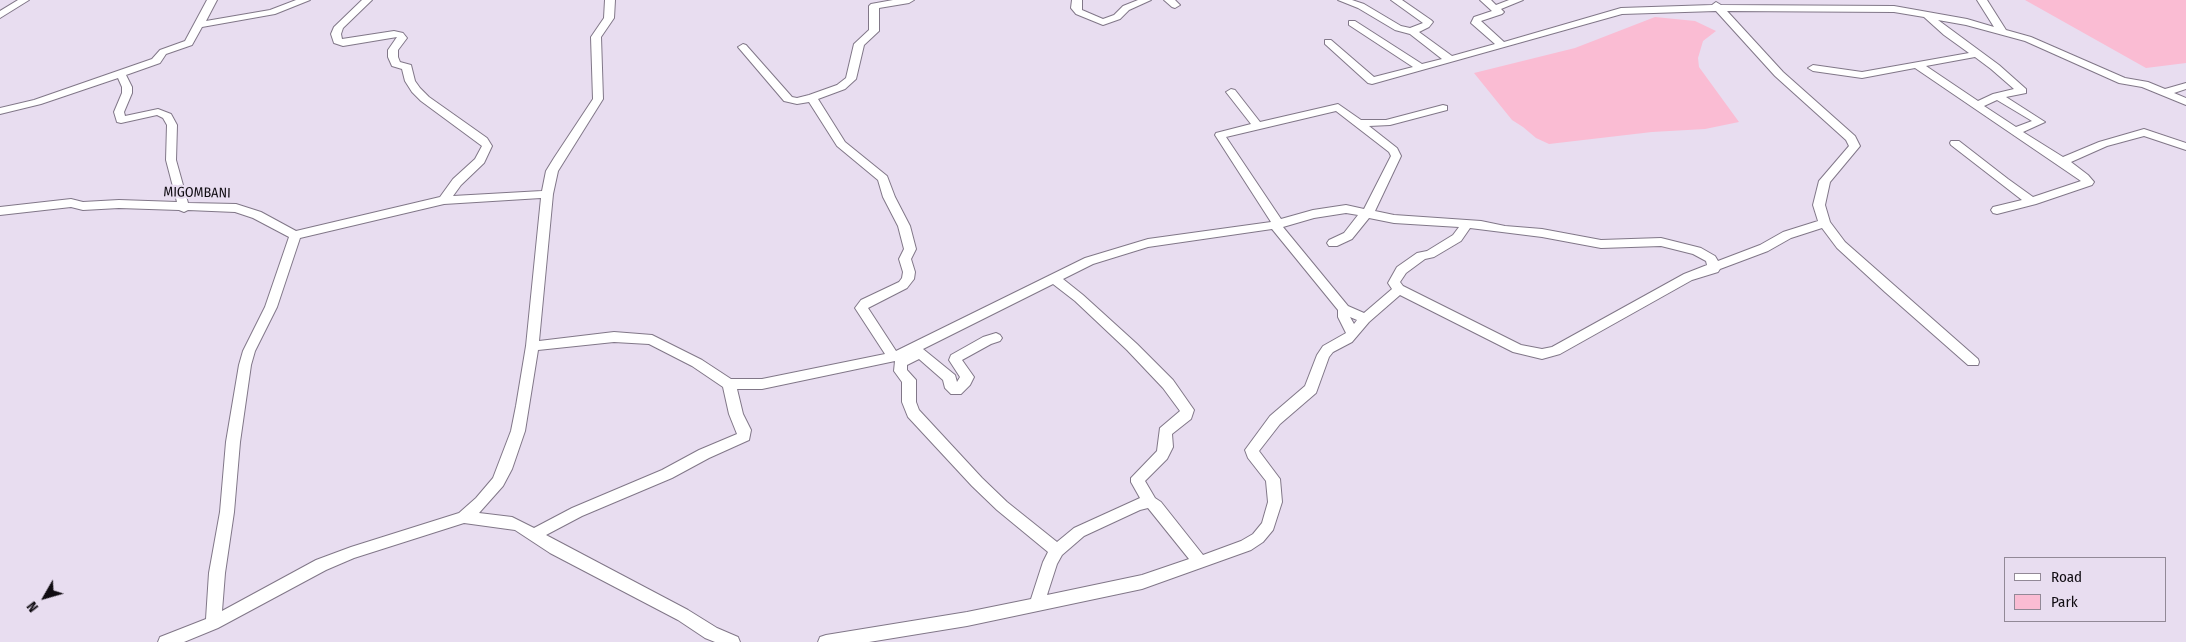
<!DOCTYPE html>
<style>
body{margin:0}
#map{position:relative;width:2186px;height:642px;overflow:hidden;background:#e8ddf0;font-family:"Fira Sans Condensed",sans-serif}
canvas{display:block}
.legend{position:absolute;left:2004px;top:557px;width:162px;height:65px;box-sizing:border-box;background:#e8ddf0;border:1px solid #928997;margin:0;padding:6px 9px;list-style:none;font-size:15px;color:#100c12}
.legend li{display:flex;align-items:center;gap:10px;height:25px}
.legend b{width:25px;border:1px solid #928997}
.north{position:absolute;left:20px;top:572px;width:50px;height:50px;-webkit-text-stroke:4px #e8ddf0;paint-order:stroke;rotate:232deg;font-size:14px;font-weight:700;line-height:20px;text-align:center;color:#100c12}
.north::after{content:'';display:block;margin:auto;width:18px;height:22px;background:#100c12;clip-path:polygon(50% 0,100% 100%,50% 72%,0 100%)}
</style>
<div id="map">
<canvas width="2186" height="642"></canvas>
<ul class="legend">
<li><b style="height:6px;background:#fff"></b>Road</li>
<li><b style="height:14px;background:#fabcd3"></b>Park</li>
</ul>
<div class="north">N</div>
</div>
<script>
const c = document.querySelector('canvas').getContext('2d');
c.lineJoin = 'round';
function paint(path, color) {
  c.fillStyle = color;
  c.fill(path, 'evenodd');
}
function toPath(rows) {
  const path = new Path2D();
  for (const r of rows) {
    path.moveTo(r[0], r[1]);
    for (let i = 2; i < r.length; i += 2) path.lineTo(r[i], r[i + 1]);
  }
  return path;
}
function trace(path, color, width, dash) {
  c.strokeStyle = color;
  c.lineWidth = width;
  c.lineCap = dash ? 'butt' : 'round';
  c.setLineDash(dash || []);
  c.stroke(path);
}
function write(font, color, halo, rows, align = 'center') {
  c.font = font + ' "Fira Sans Condensed",sans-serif';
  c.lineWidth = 4.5;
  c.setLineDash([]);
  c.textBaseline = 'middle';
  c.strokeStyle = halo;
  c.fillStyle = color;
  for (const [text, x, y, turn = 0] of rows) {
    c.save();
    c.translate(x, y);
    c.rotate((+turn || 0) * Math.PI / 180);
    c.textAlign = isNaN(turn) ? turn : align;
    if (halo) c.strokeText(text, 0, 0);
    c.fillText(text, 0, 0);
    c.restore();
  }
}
paint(toPath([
 [2025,0,2186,0,2186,63,2146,68],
 [1655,17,1695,21,1716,31,1703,41,1698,58,1699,67,1739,122,1705,129,1652,132,1549,144,1536,138,1523,127,1512,120,1474,73,1575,48]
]), '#fabcd3');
const street = toPath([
 [18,0,29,0,0,18,0,11,18,0],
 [207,0,217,0,206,21,270,10,296,0,310,0,275,14,202,27,192,45,166,54,160,63,126,75,132,87,132,93,124,112,125,116,158,109,171,114,177,125,176,160,188,203,236,204,261,212,296,231,440,197,453,179,475,159,482,146,421,101,412,92,405,81,402,69,392,66,388,57,388,50,397,37,343,46,334,43,331,34,334,27,362,0,372,0,343,28,341,34,342,39,394,31,403,33,407,38,398,50,398,57,400,62,411,65,415,81,420,88,429,97,487,138,492,146,484,163,461,185,453,196,542,191,546,171,554,158,593,99,591,37,604,18,605,0,615,0,614,18,601,37,603,99,558,171,553,194,539,341,614,332,652,335,702,360,731,379,762,379,885,354,855,308,861,300,899,282,902,278,903,272,899,259,904,249,898,226,883,197,878,180,837,146,809,102,797,104,784,101,738,47,743,44,746,45,792,97,797,98,809,95,837,85,846,78,854,44,869,30,869,6,871,4,893,0,914,0,909,3,879,8,879,31,864,45,856,79,845,89,818,99,845,142,887,176,895,197,910,226,916,249,911,259,915,272,914,279,907,288,868,308,896,351,1085,258,1148,239,1271,222,1215,135,1216,133,1251,124,1226,92,1231,89,1235,90,1260,122,1338,104,1361,120,1386,120,1443,105,1447,106,1447,110,1390,125,1369,126,1397,148,1401,156,1375,211,1394,215,1481,221,1505,226,1542,229,1601,240,1661,238,1701,248,1715,256,1718,261,1760,245,1783,232,1818,221,1813,205,1819,181,1849,146,1846,140,1775,76,1716,11,1622,14,1372,84,1368,83,1325,44,1325,40,1331,40,1374,77,1413,67,1349,25,1349,21,1355,21,1422,64,1442,59,1410,34,1395,30,1358,8,1338,0,1352,0,1364,4,1401,26,1410,28,1423,23,1391,0,1402,0,1431,20,1433,22,1429,27,1419,32,1452,56,1495,44,1471,23,1474,17,1492,11,1480,0,1491,0,1496,5,1509,0,1523,0,1501,9,1504,12,1502,14,1481,21,1504,42,1621,8,1712,5,1716,2,1721,5,1894,6,1967,19,1994,27,1977,0,1987,0,2006,30,2031,37,2125,78,2148,82,2165,89,2186,83,2186,89,2174,93,2186,98,2186,105,2142,87,2119,83,2025,41,1966,25,1938,20,1999,65,2026,89,2026,93,2006,97,2045,122,2023,132,2063,157,2099,142,2144,129,2186,143,2186,150,2144,136,2107,146,2071,162,2088,175,2094,182,2092,185,2036,204,1997,214,1993,213,1991,210,1993,207,2022,200,1951,145,1950,143,1951,141,1959,141,2008,179,2033,197,2081,181,1915,68,1862,78,1813,71,1808,68,1813,65,1862,72,1969,53,1944,35,1924,17,1894,12,1727,11,1783,72,1855,136,1860,146,1830,182,1825,205,1830,222,1845,242,1978,359,1979,362,1978,365,1968,365,1885,292,1837,248,1822,228,1791,238,1768,251,1720,269,1718,272,1692,280,1560,354,1542,359,1513,352,1400,295,1369,322,1352,342,1333,352,1329,357,1316,393,1280,424,1259,451,1280,479,1282,502,1273,530,1263,542,1251,550,1142,589,967,626,869,642,818,642,820,637,826,635,967,612,1031,599,1043,562,1048,552,997,510,972,486,908,417,902,402,902,382,894,371,895,361,762,389,737,389,743,414,751,430,749,440,709,458,672,478,582,516,546,535,688,610,717,628,738,637,740,642,715,642,705,638,678,620,550,553,515,530,464,523,354,558,326,570,218,628,184,642,158,642,160,637,206,619,209,573,220,512,226,442,239,365,243,351,265,307,289,237,253,218,235,212,188,210,184,212,179,210,119,208,83,210,71,207,0,215,0,207,71,199,83,202,119,200,177,202,166,160,167,125,163,118,157,115,121,123,117,122,114,112,122,93,122,87,118,78,41,104,0,114,0,108,34,100,152,59,160,50,185,41,207,0],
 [1975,57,1991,69,2014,89,1993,94,1978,101,1926,66,1975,57],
 [1997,100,2032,121,2016,127,1984,106,1997,100],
 [1336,111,1389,152,1391,156,1364,209,1346,205,1313,210,1281,219,1226,137,1336,111],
 [541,198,526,346,516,406,511,431,493,478,476,498,459,513,351,547,316,560,222,611,225,573,234,512,240,442,251,365,255,351,277,307,300,238,444,204,541,198],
 [1346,213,1358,215,1344,233,1329,240,1327,243,1329,246,1337,246,1352,239,1369,218,1394,223,1459,227,1453,235,1427,251,1417,253,1397,267,1388,283,1392,289,1364,313,1348,306,1283,227,1314,218,1346,213],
 [1470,228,1542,237,1601,248,1661,246,1693,254,1706,261,1707,265,1684,274,1552,347,1542,349,1521,345,1403,286,1400,282,1406,273,1425,259,1434,257,1461,241,1470,228],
 [1272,229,1338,310,1338,317,1346,333,1323,346,1317,355,1305,386,1270,416,1245,450,1248,458,1266,481,1268,502,1262,523,1253,534,1241,541,1203,555,1161,502,1155,498,1145,481,1167,459,1173,447,1172,434,1191,419,1194,410,1173,380,1137,344,1083,295,1063,279,1093,264,1148,247,1272,229],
 [1053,284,1075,301,1127,350,1163,388,1180,411,1160,428,1157,451,1131,478,1131,482,1140,498,1074,528,1057,542,1007,502,982,478,919,410,916,402,916,380,907,370,907,365,919,359,943,380,945,388,951,394,961,394,970,385,974,377,962,360,991,344,1000,341,1002,338,1000,335,996,333,983,337,951,355,949,360,960,377,957,382,955,375,923,349,1053,284],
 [1350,317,1357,320,1354,324,1350,317],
 [614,342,649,344,692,366,723,387,729,414,737,434,699,450,662,470,572,508,534,528,512,517,479,513,503,486,512,469,525,431,538,350,614,342],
 [1148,508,1189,559,1142,575,1047,595,1057,564,1062,555,1084,536,1140,510,1148,508],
 [1072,0,1082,0,1082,10,1103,19,1114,15,1123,6,1138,0,1151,0,1129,10,1120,19,1103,25,1076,14,1071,8,1072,0],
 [1164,0,1175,0,1180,5,1175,8,1172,7,1164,0]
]);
trace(street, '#817788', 2);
paint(street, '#fff');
write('14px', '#100c12', '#e8ddf0', [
 ["MIGOMBANI",197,193,1]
]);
</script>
